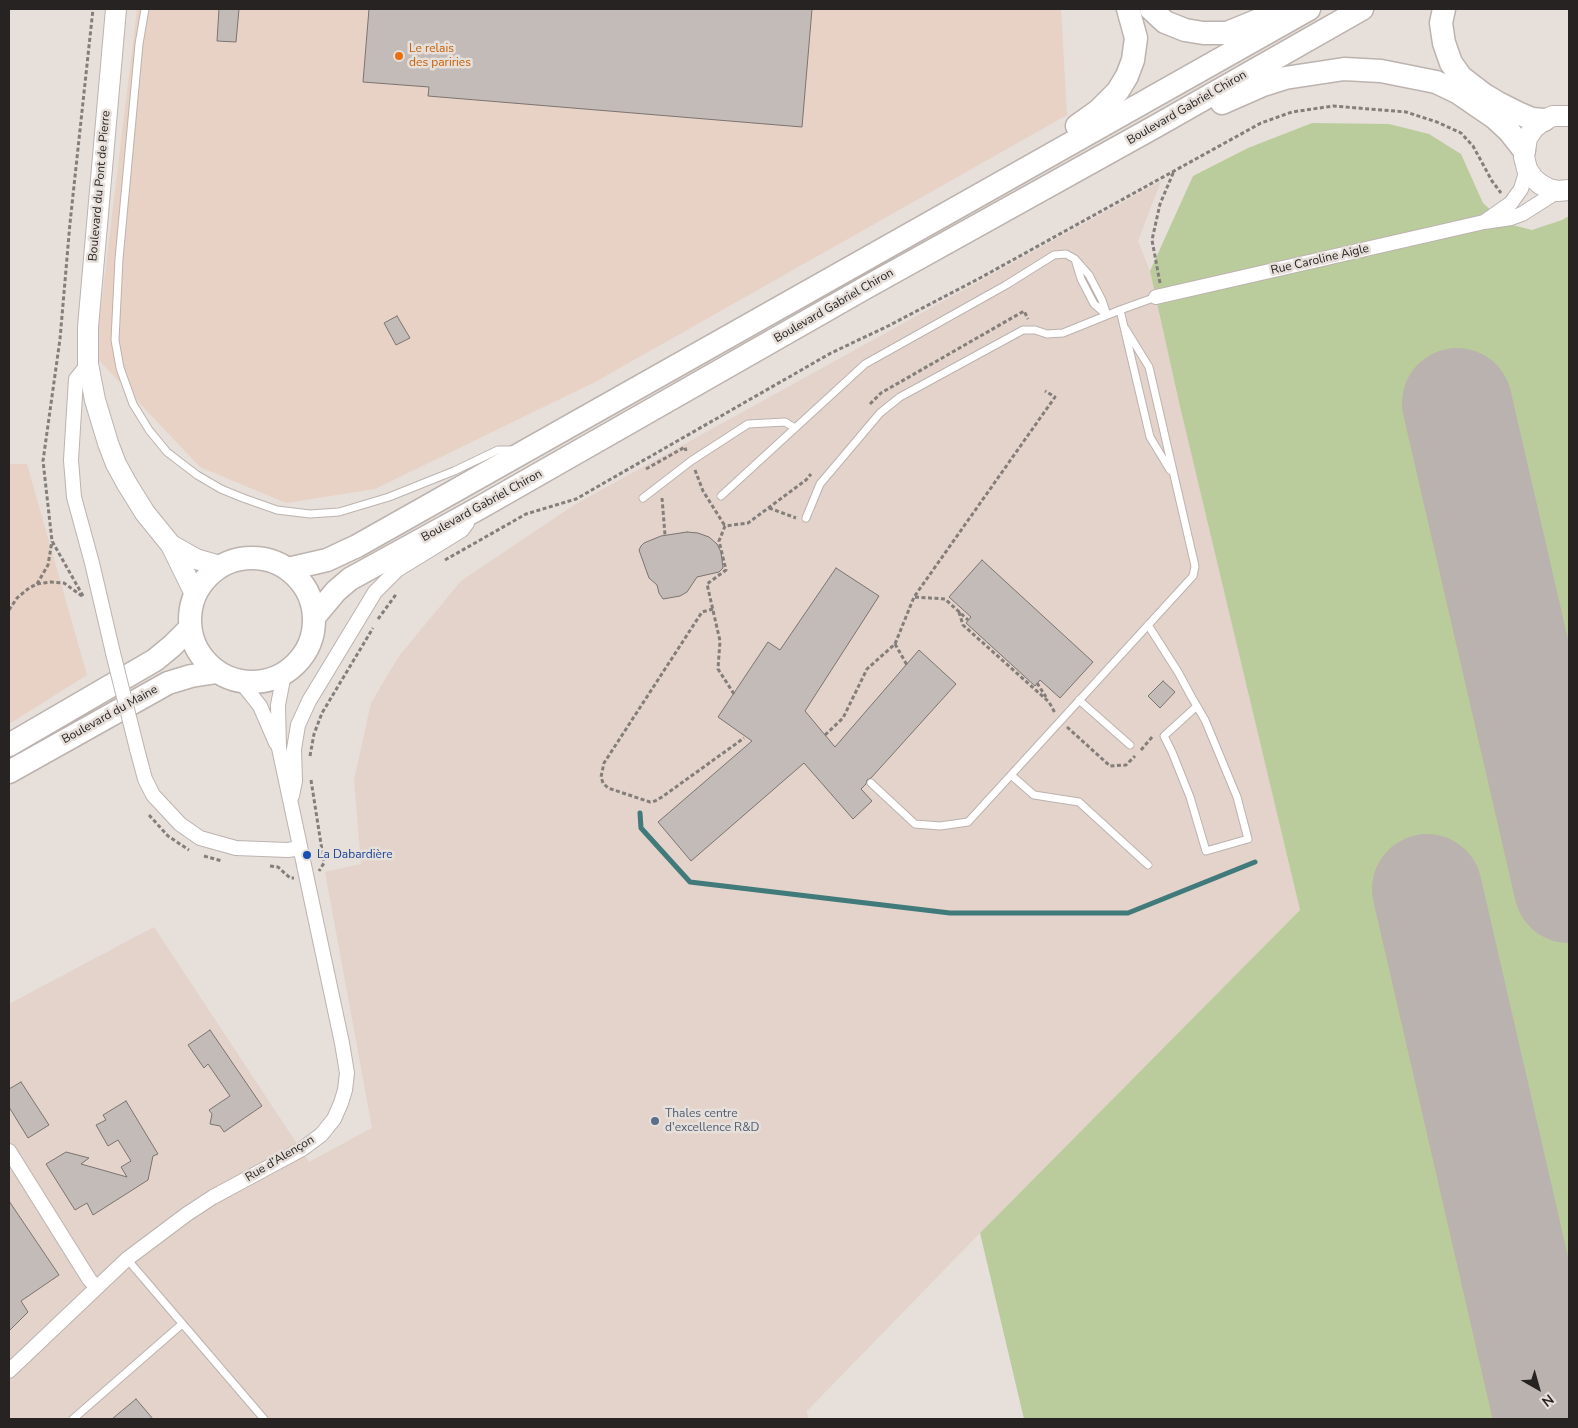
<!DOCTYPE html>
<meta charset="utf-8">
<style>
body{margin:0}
#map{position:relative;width:1578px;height:1428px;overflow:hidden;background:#e7dfda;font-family:"Nunito Sans",sans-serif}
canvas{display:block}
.frame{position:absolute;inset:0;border:10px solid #262322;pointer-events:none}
.north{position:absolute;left:1513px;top:1363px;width:50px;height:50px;-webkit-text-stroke:4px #e7dfda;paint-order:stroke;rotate:142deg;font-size:14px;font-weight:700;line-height:20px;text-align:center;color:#262322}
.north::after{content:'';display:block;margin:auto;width:18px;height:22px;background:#262322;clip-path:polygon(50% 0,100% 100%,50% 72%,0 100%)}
</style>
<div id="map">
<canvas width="1578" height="1428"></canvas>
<div class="frame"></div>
<div class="north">N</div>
</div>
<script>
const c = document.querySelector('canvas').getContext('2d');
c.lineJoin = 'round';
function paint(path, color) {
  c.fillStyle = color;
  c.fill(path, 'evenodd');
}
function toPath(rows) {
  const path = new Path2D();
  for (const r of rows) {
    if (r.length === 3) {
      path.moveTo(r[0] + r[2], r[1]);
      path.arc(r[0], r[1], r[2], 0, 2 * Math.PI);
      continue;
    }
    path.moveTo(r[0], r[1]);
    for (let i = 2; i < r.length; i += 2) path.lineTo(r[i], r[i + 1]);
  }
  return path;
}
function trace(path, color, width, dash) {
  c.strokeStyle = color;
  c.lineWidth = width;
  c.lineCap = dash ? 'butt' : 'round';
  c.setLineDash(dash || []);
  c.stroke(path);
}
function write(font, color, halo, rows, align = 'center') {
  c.font = font + ' "Nunito Sans",sans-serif';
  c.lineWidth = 5;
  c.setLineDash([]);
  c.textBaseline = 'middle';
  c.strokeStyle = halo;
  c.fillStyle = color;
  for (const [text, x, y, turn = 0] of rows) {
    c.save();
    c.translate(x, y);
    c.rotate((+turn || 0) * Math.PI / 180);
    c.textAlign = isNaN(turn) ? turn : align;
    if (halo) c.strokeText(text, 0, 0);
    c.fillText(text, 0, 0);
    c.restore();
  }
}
paint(toPath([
 [137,9,1061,9,1067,115,595,382,375,489,286,503,200,467,95,356],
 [9,464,27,464,87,675,9,724]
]), '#e8d2c5');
paint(toPath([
 [1161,181,1138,241,1150,271,1300,910,980,1233,807,1411,808,1419,9,1419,9,1004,154,927,309,1162,372,1128,325,872,361,864,354,780,371,703,399,656,461,581,574,505]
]), '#e3d3cb');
paint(toPath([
 [1312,123,1389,124,1429,134,1461,154,1483,203,1505,223,1532,230,1562,220,1569,216,1569,1419,1024,1419,980,1233,1300,910,1179,402,1150,271,1193,176,1248,148]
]), '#bbcc9c');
trace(toPath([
 [640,813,641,828,690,882,950,913,1128,913,1255,862]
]), '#407a7a', 5);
trace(toPath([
 [1457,403,1569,888],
 [1427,889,1549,1419]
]), '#b9b2ae', 110);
const building = toPath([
 [219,9,239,9,236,42,217,41,219,9],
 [369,9,812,9,802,127,428,96,429,87,363,82,369,9],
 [397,316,410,338,396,345,384,323,397,316],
 [687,532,698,533,709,537,717,544,721,552,723,568,719,572,697,577,687,592,680,596,663,599,659,593,657,585,649,578,639,550,641,546,644,543,661,536,687,532],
 [982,560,1093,662,1060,698,1040,680,1035,686,966,623,971,617,949,597,982,560],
 [836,568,879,596,805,711,835,747,919,650,956,684,871,778,867,780,866,784,861,789,872,801,853,819,804,763,691,861,658,822,752,741,718,717,768,642,780,650,836,568],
 [1163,681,1175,692,1160,708,1148,696,1163,681],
 [210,1030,262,1106,224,1132,220,1126,210,1124,212,1114,209,1110,230,1096,208,1064,204,1068,188,1045,210,1030],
 [21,1082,49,1125,28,1138,9,1107,9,1089,21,1082],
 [126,1101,158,1154,153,1156,148,1180,93,1215,87,1203,75,1210,46,1164,66,1152,89,1158,81,1164,127,1177,121,1167,131,1161,118,1140,108,1146,96,1125,106,1120,103,1115,126,1101],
 [9,1201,59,1275,21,1301,28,1312,9,1331,9,1201],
 [136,1399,153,1419,112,1419,136,1399]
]);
paint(building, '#c3bbb7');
trace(building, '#7c7470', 1);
const lane = toPath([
 [145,9,139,44,119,259,115,340,120,368,133,404,149,430,167,452,197,475,221,489,243,498,277,510,310,514,339,512,389,497,454,471,498,450,514,450],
 [1156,297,1120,310,1150,437,1170,470],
 [721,496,865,364,1006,285,1054,255,1066,254,1075,259,1089,275,1102,300,1107,315,1094,304,1081,279,1075,259],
 [643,498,691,461,748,424,785,422,795,428],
 [806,518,820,484,880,413,900,397,1023,330,1035,330,1047,334,1063,333,1120,310],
 [1148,625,1178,672,1191,696,1205,720,1237,797,1248,839,1206,851,1190,797,1172,752,1164,736,1197,706],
 [1079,700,1130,745],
 [1011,775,1034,795,1079,802,1148,865],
 [871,783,915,824,940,826,968,822,1193,576,1195,566,1149,367,1125,328],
 [127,1259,264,1419],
 [73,1419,182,1324]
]);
const street = toPath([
 [1527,169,1521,189,1511,203,1484,222,1511,218,1522,214,1558,191],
 [1156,297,1484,222],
 [88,364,76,379,71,460,74,497,92,563,113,653],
 [241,682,260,706,276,743],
 [137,749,145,779,153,795,180,824,200,838,236,848,288,850,300,848],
 [292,796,295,781,294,749,298,725,309,701,375,592,397,570,462,530,467,523],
 [9,1151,89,1279,96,1287],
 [9,1371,127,1259,187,1214,213,1197,302,1149,321,1135,334,1119,341,1103,345,1090,347,1073,342,1043,279,748,278,705,284,674]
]);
const secondary = toPath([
 [116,9,88,327,88,364,95,400,108,443,116,464,127,484,145,513,171,545,195,594],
 [1569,116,1553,116,1544,120,1534,128,1527,138,1524,157,1527,169,1533,178,1540,184,1549,189,1558,191,1569,190],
 [171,545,196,559,220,566]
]);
const primary = toPath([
 [1151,9,1165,22,1185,30,1203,33,1227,33,1276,13],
 [1444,9,1441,23,1444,43,1451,63,1461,77,1483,94,1498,103,1518,113,1532,119,1544,120],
 [1222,103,1263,85,1285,78,1344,69,1381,71,1436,82,1457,92,1495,118,1509,131,1524,150],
 [1077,126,1098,111,1118,91,1127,76,1133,60,1136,38,1128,9],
 [252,620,62],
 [288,569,327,560,357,546,1309,9],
 [315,616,336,591,350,579,481,507,865,288,1158,125,1362,9],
 [9,745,155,660,172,646,190,628],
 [9,772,168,683,191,676,217,672]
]);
trace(lane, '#bcb3af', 9);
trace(street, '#bcb3af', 16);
trace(secondary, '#bcb3af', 22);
trace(primary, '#bcb3af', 25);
trace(toPath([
 [1160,283,1152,240,1160,204,1174,171],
 [870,404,881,393,1024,311,1028,319],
 [646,469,685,447,686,451],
 [695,470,703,491,725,526],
 [662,498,665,535],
 [769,508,796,518],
 [445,560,526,514,576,499,831,353,888,326,980,278,1261,123,1292,112,1333,106,1406,112,1437,122,1461,133,1473,146,1492,181,1501,193],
 [37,584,48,565,52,541],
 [83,596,52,541,43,461,60,339,70,223,93,9],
 [915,597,945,599,968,620],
 [713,609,702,612,604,763,601,777,603,783,608,788,650,802,655,801,662,797,744,738],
 [9,610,17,598,29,588,37,584,50,582,64,583,82,596],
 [959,612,963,625,1049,702,1055,713],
 [378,619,397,593],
 [895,644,907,665],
 [1037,683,1046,697],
 [734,694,718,669,720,641,707,584,726,570,719,541,725,526,748,523,806,480,811,474],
 [1067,727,1110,766,1126,765,1135,756],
 [825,735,843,718,867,669,895,644,914,597,1055,397,1045,391],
 [1141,750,1153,736],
 [310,756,314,734,322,713,373,628],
 [311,780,324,863,319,871],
 [149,815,168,836,189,850],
 [204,856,222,861],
 [270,866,278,867,290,878,294,878]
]), '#847e7b', 3, [4, 2.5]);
trace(lane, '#fff', 7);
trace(street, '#fff', 14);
trace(secondary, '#fff', 20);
trace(primary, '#fff', 22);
const streetBridge = toPath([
 [113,653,137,749]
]);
trace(streetBridge, '#bcb3af', 16, []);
trace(streetBridge, '#fff', 14);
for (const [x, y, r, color] of [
 [399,56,5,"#e8710a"],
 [307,855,5,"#1a4fb4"],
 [655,1121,5,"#5c6f8a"]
]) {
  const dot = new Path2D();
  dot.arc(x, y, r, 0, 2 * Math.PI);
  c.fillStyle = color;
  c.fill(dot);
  trace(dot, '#e7dfda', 2);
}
write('12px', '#c56008', '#e7dfda', [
 ["Le relais",409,49],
 ["des pariries",409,63]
], 'left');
write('12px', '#262322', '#e7dfda', [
 ["Boulevard Gabriel Chiron",1187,108,-30],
 ["Boulevard du Pont de Pierre",100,186,-85],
 ["Rue Caroline Aigle",1320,260,-13],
 ["Boulevard Gabriel Chiron",834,306,-30],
 ["Boulevard Gabriel Chiron",482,506,-29],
 ["Boulevard du Maine",110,715,-29],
 ["Rue d’Alençon",280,1159,-31]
]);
write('12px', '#164399', '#e7dfda', [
 ["La Dabardière",317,855]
], 'left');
write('12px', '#4e5e75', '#e7dfda', [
 ["Thales centre",665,1114],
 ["d'excellence R&D",665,1128]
], 'left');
</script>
